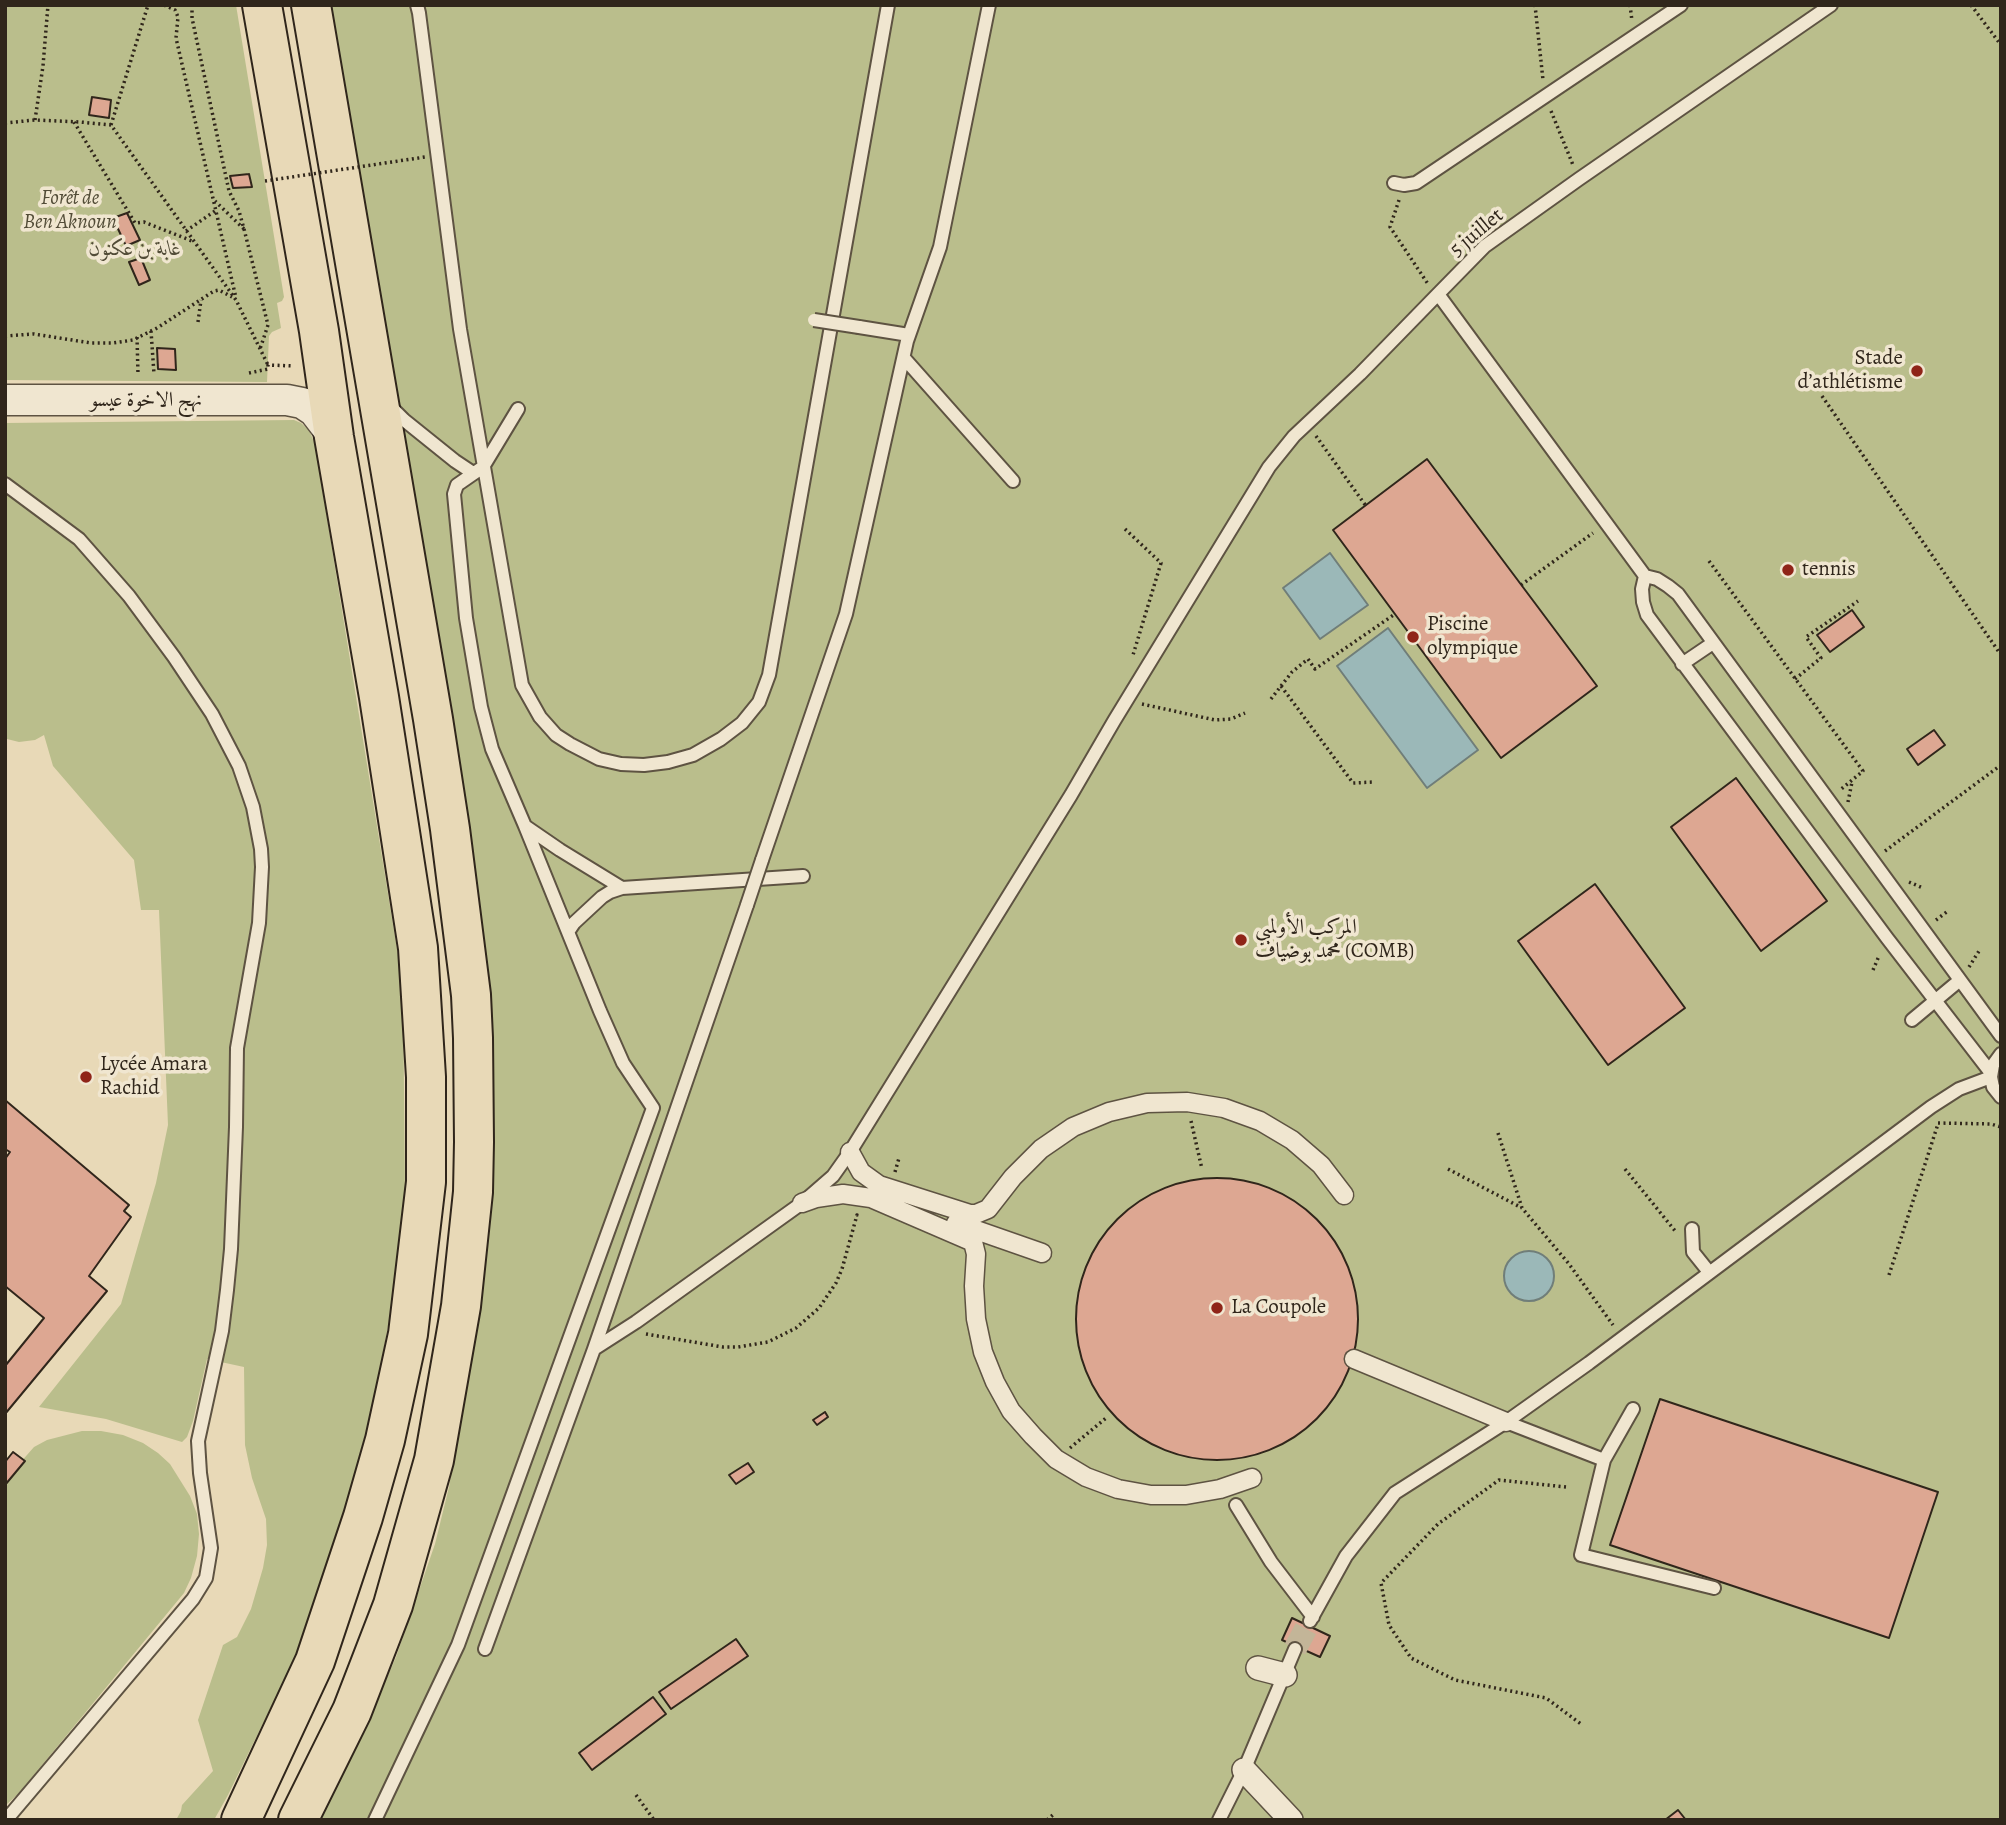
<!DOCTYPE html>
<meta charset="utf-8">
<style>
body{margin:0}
#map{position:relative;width:2006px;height:1825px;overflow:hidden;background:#e8d9b7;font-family:Alegreya,serif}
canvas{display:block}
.frame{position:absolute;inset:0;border:7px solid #30261b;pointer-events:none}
</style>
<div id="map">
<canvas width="2006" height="1825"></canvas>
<div class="frame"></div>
</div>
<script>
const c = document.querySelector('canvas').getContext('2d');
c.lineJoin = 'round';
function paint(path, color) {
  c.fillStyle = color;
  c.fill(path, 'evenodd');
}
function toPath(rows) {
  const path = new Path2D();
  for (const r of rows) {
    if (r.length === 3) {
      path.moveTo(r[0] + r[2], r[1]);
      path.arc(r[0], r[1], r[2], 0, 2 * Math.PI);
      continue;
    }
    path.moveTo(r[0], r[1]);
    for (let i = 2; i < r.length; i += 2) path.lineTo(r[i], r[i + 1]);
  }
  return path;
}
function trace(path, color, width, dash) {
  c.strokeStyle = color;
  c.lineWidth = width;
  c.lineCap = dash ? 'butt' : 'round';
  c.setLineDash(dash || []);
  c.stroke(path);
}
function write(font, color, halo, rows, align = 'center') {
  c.font = font + ' Alegreya,Amiri,serif';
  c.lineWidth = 7;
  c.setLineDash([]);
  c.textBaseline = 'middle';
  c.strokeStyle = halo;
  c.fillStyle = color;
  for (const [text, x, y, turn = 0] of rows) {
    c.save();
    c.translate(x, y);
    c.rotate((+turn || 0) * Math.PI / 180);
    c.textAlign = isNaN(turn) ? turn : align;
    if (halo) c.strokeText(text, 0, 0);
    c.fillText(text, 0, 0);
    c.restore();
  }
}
paint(toPath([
 [5,5,236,5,284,297,282,301,277,303,281,328,272,332,269,336,267,382,5,380],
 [329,5,2001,5,2001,1820,320,1820,352,1756,396,1657,435,1544,449,1487,467,1376,477,898,457,741,404,464],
 [294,420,301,423,309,430,315,444,403,986,405,1195,393,1300,373,1405,337,1539,293,1662,228,1795,214,1820,176,1820,181,1811,182,1805,213,1771,198,1720,223,1645,237,1637,251,1609,263,1568,267,1545,266,1519,252,1478,245,1445,244,1367,207,1359,193,1421,187,1437,182,1442,106,1419,39,1407,121,1304,156,1183,168,1125,159,910,141,910,134,860,53,766,44,735,35,740,19,742,7,739,5,735,5,423],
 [82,1431,101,1431,123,1435,143,1443,158,1453,170,1464,190,1496,197,1514,199,1534,197,1556,191,1578,184,1593,19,1793,5,1806,5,1480,34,1447,47,1440]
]), '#babe8c');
const water = toPath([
 [1330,553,1368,605,1320,639,1283,588,1330,553],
 [1388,628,1478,750,1427,788,1337,666,1388,628],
 [1529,1276,25]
]);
paint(water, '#9bb8b8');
trace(water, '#707e79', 2);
const building = toPath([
 [92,97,111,100,109,118,89,115,92,97],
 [249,174,252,187,233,188,230,176,249,174],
 [127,213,140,240,126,246,113,218,127,213],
 [141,258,150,280,139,285,129,262,141,258],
 [157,348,175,349,176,370,158,369,157,348],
 [1427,459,1597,686,1501,758,1333,530,1427,459],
 [1852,610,1864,627,1830,652,1817,635,1852,610],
 [1934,730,1945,745,1918,765,1907,749,1934,730],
 [1736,778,1827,901,1761,951,1671,827,1736,778],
 [1595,884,1685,1008,1608,1065,1518,941,1595,884],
 [5,1100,129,1205,124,1211,131,1217,89,1276,107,1291,5,1414,5,1366,44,1318,5,1286,5,1159,10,1152,5,1149,5,1100],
 [1217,1319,141],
 [1660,1399,1938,1492,1889,1638,1610,1545,1660,1399],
 [825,1412,828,1417,817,1425,813,1420,825,1412],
 [13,1452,25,1461,5,1485,5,1462,13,1452],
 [748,1463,754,1472,736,1484,729,1475,748,1463],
 [1292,1618,1330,1636,1320,1657,1282,1640,1292,1618],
 [736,1639,748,1656,671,1709,659,1692,736,1639],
 [653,1697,666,1714,592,1770,579,1753,653,1697],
 [1678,1810,1686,1820,1665,1820,1678,1810]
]);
paint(building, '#dda792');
trace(building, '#30261b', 2);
trace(toPath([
 [1295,1649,1310,1621]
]), '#c3b598', 23, [23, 11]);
const service = toPath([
 [417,5,419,13,460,329,522,685,540,717,556,735,570,744,599,759,621,764,644,765,668,762,693,755,721,739,742,723,759,702,769,675,888,5],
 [1394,183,1404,185,1416,183,1422,179,1681,5],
 [859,327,909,335],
 [904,358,1013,481],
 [389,405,404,420,455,461,473,473],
 [518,409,483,467,457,485,454,494,466,618,481,707,492,749,525,826,560,850,622,888,803,876],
 [5,484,79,539,129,596,174,657,212,714,239,766,253,807,261,849,262,867,259,923,237,1048,236,1127,231,1249,227,1290,222,1331,198,1441,200,1473,211,1548,206,1578,193,1599,6,1820],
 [1645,576,1438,294,1485,246,1579,179,1831,5],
 [1645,576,1642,589,1643,602,1647,615,1887,938,1991,1073],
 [1645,576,1657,579,1668,586,1678,594,2001,1036],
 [1682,664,1713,643],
 [762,860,846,614,907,341,940,247,989,5],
 [568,932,574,923,602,897,610,892,622,888],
 [1912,1020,1960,980],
 [2001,1054,1993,1065,1991,1077,1993,1087,2001,1097],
 [1692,1229,1693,1252,1709,1272],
 [594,1349,636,1322,802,1203,833,1176,850,1152,1071,795,1114,721,1269,467,1294,436,1360,374,1438,294],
 [1506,1422,1604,1460,1633,1409],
 [1604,1460,1581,1555,1714,1588],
 [1236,1505,1271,1562,1313,1617],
 [1310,1621,1346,1556,1395,1493,1506,1422,1589,1363,1931,1107,1959,1089,1991,1077],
 [485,1649,594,1349,747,905],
 [375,1820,458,1645,653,1108,623,1063,600,1011,525,826],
 [1219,1820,1244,1770,1295,1649]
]);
const pedestrian = toPath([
 [850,1152,861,1172,879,1185,970,1214,976,1214,988,1209,1013,1177,1041,1149,1073,1127,1109,1112,1147,1103,1187,1102,1224,1108,1260,1121,1292,1140,1321,1165,1344,1195],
 [802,1203,816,1198,843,1194,871,1198,973,1242,976,1254,974,1286,976,1319,983,1352,995,1382,1011,1411,1033,1436,1056,1459,1086,1477,1118,1489,1151,1495,1186,1495,1220,1489,1252,1478],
 [956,1223,1042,1253],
 [1354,1359,1506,1422]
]);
const minor = toPath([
 [1258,1668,1285,1675],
 [1244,1770,1291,1820]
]);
const tertiary = toPath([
 [5,400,287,400,302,403,314,411,334,437]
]);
const trunk = toPath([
 [241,1820,315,1661,363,1517,385,1440,408,1334,426,1182,426,1077,418,948,379,697,334,437,319,331,262,5],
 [298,1820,352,1711,393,1605,434,1460,461,1306,473,1192,474,1142,473,1038,471,995,450,829,433,719,311,5]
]);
trace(service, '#5e5342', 16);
trace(pedestrian, '#5e5342', 21);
trace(minor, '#5e5342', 26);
trace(tertiary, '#5e5342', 33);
trace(trunk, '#30261b', 42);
trace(toPath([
 [164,5,175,10,178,17,176,38,236,298],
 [192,5,192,18,229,191,239,211,244,229,215,201],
 [1535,5,1543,80],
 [1630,5,1632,21],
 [1971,5,2001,45],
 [1551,111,1573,165],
 [35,120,43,66,48,5],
 [74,122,135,223,144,222,192,241],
 [5,123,35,120,80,122,111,125,236,300,268,365],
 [111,125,148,5],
 [1399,200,1390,227,1428,284],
 [244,229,268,325,260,349],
 [186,231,215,211],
 [198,322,201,300],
 [151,331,154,374],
 [5,336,34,334,91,343,113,343,133,340,157,328,214,291,219,290,232,297],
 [137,337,138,374],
 [249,373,268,369,268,365,294,366],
 [1822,396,2001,655],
 [1316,436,1366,506],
 [1125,529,1161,563,1133,655],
 [1709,561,1863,771,1840,790],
 [1521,585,1593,533],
 [1795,679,1821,658,1806,637,1858,601],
 [1281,686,1292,672,1308,659,1315,669,1395,614],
 [1271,699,1281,686,1353,783,1374,782],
 [1142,704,1215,720,1231,719,1245,713],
 [1848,802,1852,782],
 [1885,851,2001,765],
 [1909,882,1923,888],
 [1936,920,1948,911],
 [1969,967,1979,951],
 [1873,970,1879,956],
 [1191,1121,1202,1169],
 [1938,1123,1991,1124,2001,1127],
 [1498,1133,1522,1208,1569,1264,1613,1325],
 [1448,1169,1522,1208],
 [1625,1169,1676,1232],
 [895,1172,899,1158],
 [1889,1275,1938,1124],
 [646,1334,723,1347,738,1347,768,1342,796,1328,819,1308,836,1283,842,1269,857,1215,859,1216],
 [1070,1448,1106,1418],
 [1566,1487,1499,1480,1438,1524,1381,1583,1389,1625,1411,1658,1455,1680,1546,1698,1581,1724],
 [636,1795,654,1820],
 [1047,1820,1054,1814]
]), '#30261b', 3.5, [2, 3.5]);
trace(service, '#f0e6d0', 12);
trace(pedestrian, '#f0e6d0', 18);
trace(minor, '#f0e6d0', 23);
trace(tertiary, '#f0e6d0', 30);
trace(trunk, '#e8d9b7', 38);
const serviceBridge = toPath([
 [814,320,859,327],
 [747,905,762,860]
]);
trace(serviceBridge, '#5e5342', 16, []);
trace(toPath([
 [265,181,425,157]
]), '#30261b', 3.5, [2, 3.5]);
trace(serviceBridge, '#f0e6d0', 12);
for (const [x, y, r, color] of [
 [1917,371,7,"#8f2418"],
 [1788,570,7,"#8f2418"],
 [1413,637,7,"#8f2418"],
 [1241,940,7,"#8f2418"],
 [86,1077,7,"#8f2418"],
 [1217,1308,7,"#8f2418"]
]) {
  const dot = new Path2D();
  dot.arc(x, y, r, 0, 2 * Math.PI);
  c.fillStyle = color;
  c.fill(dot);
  trace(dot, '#f0e6d0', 2.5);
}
write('italic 21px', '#524c37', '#f0e6d0', [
 ["Forêt de",70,199],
 ["Ben Aknoun",70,223],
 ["غابة بن عكنون",135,250]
]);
write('21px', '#30261b', '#f0e6d0', [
 ["5 juillet",1477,233,-40],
 ["نهج الاخوة عيسو",146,401]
]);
write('21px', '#30261b', '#f0e6d0', [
 ["Stade",1903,359,"right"],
 ["d’athlétisme",1903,383,"right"],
 ["tennis",1802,570],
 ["Piscine",1427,625],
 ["olympique",1427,649],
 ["المركب الأولمبي",1255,928],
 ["محمد بوضياف (COMB)",1255,952],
 ["Lycée Amara",100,1065],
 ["Rachid",100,1089],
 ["La Coupole",1231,1308]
], 'left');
</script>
